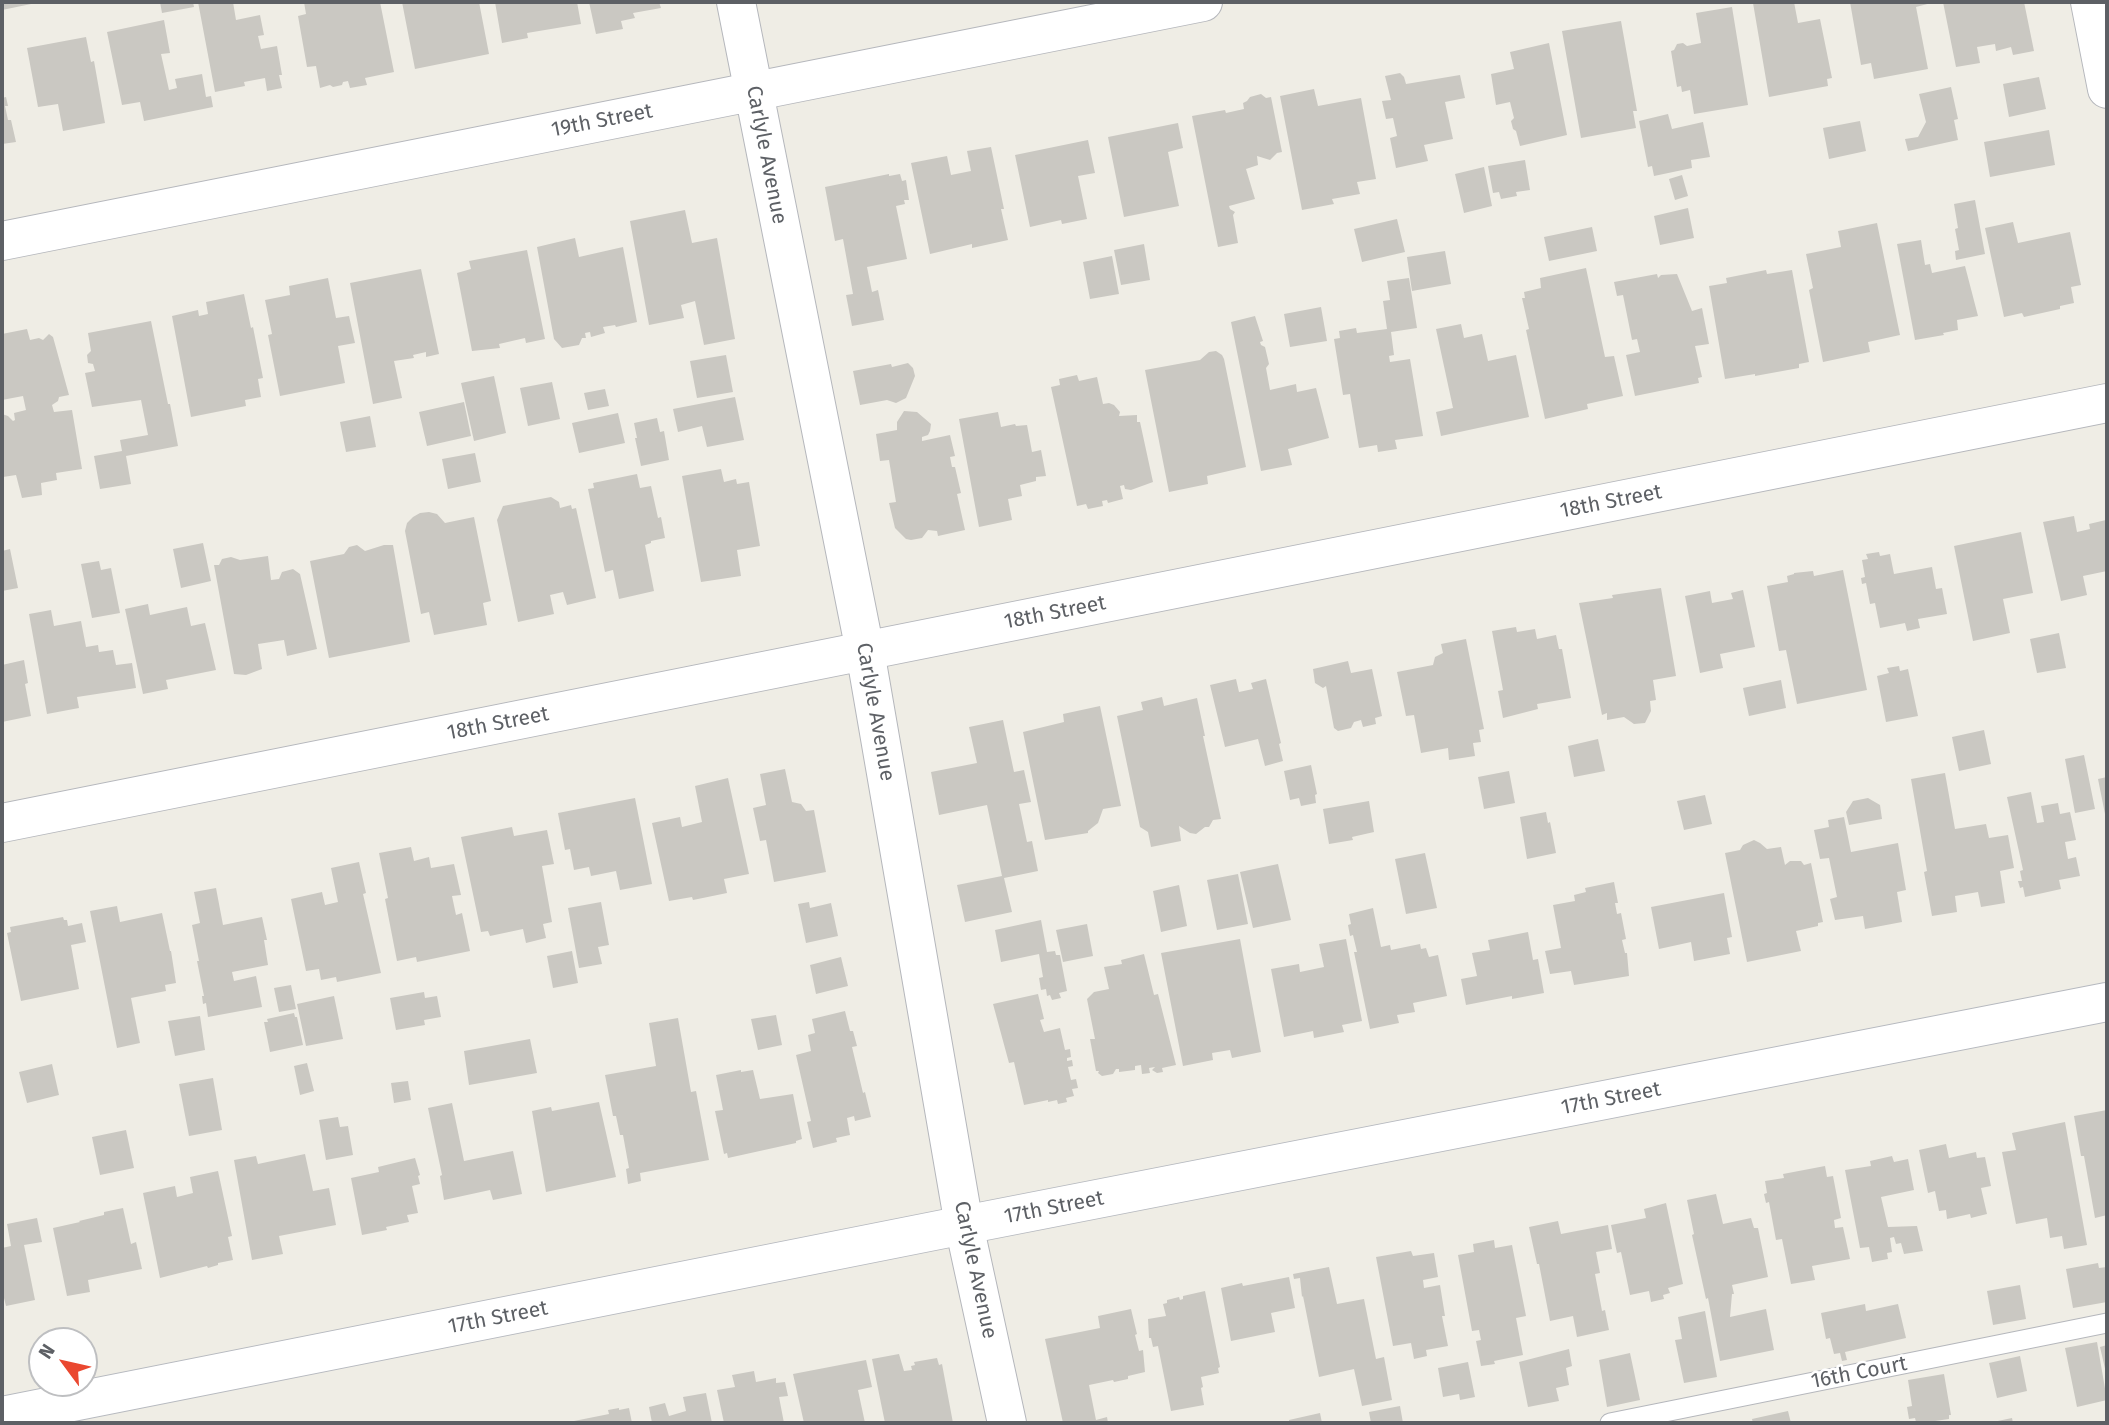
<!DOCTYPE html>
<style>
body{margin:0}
#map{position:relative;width:2109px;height:1425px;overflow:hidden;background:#efede5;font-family:"Fira Sans",sans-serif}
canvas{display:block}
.frame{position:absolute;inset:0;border:4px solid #5d6065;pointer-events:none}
.north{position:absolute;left:28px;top:1327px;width:70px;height:70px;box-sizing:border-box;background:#fff;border:2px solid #bebfc1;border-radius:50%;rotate:303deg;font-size:19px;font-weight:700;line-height:28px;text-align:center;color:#5d6065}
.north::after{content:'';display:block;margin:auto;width:24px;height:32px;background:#ea4830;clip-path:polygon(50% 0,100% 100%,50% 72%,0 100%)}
</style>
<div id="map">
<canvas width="2109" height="1425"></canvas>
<div class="frame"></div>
<div class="north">N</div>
</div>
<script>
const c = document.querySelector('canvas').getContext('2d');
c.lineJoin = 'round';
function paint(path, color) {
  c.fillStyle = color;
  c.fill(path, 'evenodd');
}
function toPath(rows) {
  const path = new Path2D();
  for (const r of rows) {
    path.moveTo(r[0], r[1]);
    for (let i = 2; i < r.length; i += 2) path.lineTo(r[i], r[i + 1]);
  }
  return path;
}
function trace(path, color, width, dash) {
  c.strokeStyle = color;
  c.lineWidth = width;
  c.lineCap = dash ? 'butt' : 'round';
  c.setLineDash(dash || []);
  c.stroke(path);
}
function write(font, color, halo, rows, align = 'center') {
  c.font = font + ' "Fira Sans",sans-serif';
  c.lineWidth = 5;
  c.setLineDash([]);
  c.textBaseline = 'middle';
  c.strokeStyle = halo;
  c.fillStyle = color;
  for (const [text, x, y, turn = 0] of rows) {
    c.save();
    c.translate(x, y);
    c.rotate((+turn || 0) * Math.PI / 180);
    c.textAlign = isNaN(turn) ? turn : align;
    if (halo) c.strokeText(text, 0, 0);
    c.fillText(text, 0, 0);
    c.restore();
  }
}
paint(toPath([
 [2,2,36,2,36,3,2,10],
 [160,2,193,2,194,7,162,13],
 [198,2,233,2,236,20,260,15,264,35,258,36,261,49,277,46,282,75,279,75,282,88,267,91,265,78,244,82,245,86,215,92],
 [304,2,380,2,394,72,365,78,367,85,350,88,348,81,343,82,342,85,333,87,330,85,320,88,316,66,307,67,298,16,306,14],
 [402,2,479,2,489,54,415,69],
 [495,2,577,2,581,24,527,33,528,38,502,43],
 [589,2,659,2,661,8,633,13,635,18,621,21,623,29,596,34],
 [1758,2,1794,2,1798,23,1820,19,1832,78,1827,79,1828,86,1769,97,1753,3],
 [1850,2,1935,2,1916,7,1928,69,1874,79,1871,63,1861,65],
 [1943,2,2024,2,2034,51,2013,55,2011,47,1996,51,1995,44,1977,47,1980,63,1956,67],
 [1732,7,1748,105,1694,114,1690,90,1682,92,1681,86,1677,87,1671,51,1674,50,1677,44,1683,43,1687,46,1701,43,1696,13],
 [164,20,170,53,161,54,169,90,177,88,175,79,202,74,206,97,211,96,213,107,144,121,140,102,122,105,107,32],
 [1621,21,1637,111,1633,111,1636,128,1581,138,1562,31],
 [86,37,91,62,94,61,105,123,63,131,58,104,38,107,27,48],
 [1549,43,1567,135,1520,146,1516,131,1513,129,1511,121,1514,118,1510,102,1496,105,1491,74,1514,69,1510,52],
 [1400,73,1404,77,1406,84,1460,75,1465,98,1445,102,1453,139,1424,145,1428,161,1396,168,1390,138,1397,136,1393,118,1386,119,1382,101,1391,100,1385,76],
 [2039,77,2046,109,2009,117,2003,84],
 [1951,87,1958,119,1954,120,1958,140,1908,151,1905,139,1918,137,1926,122,1919,94],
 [1314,89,1318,106,1361,98,1376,179,1357,182,1360,194,1332,199,1334,204,1302,210,1280,96],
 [1261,94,1266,98,1271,97,1282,152,1277,153,1270,160,1257,156,1258,165,1246,169,1255,199,1229,206,1230,209,1235,212,1233,215,1238,243,1218,247,1192,116,1225,110,1226,113,1244,109,1243,103,1247,101,1250,97],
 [6,97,8,106,5,106,8,120,11,120,16,142,2,144,2,98],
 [1668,114,1672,129,1703,122,1710,157,1691,160,1692,168,1654,176,1652,166,1648,167,1639,121],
 [1860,121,1866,151,1829,159,1823,128],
 [1178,123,1183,148,1168,152,1179,206,1124,217,1108,137],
 [2049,130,2055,165,1990,177,1984,142],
 [1088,140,1095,173,1078,176,1087,219,1062,224,1061,220,1030,227,1015,155],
 [991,147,1004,209,1001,209,1008,240,972,248,972,244,930,254,911,163,947,156,951,175,971,171,967,151],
 [1525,160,1530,190,1516,192,1517,196,1501,199,1499,192,1493,193,1488,166],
 [1484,167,1492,206,1464,213,1455,174],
 [889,174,889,176,900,174,902,181,906,180,909,200,904,200,905,204,896,206,907,259,867,267,872,292,878,290,884,320,852,326,846,295,853,294,843,239,835,241,825,187],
 [1682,175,1688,196,1675,200,1669,179],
 [1975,200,1985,254,1956,260,1955,251,1959,250,1955,229,1958,228,1954,204],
 [1688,208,1694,238,1660,245,1654,216],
 [685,210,692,243,717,238,735,339,704,345,695,301,681,305,684,318,649,325,630,221],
 [1397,219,1405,252,1362,262,1354,229],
 [2013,222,2018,243,2070,232,2081,285,2071,287,2074,303,2060,306,2060,309,2024,317,2022,313,2004,317,1985,228],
 [1877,223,1900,335,1868,342,1870,352,1823,362,1809,290,1813,288,1806,254,1841,247,1838,231],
 [1592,227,1597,251,1549,261,1544,237],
 [575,238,579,257,623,247,637,322,616,327,615,325,603,327,605,333,591,337,590,332,585,333,586,338,582,338,579,345,562,348,554,339,537,247],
 [1921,240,1925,265,1930,264,1932,273,1965,266,1978,316,1957,320,1958,330,1943,333,1944,335,1915,340,1897,244],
 [1144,244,1150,280,1121,285,1114,250],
 [527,250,545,339,526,343,525,338,499,344,500,348,472,351,457,273,471,269,469,261],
 [1445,251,1451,284,1412,291,1407,257],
 [1112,256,1119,294,1090,299,1083,262],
 [1586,268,1605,357,1614,356,1623,396,1587,404,1588,409,1545,419,1526,330,1529,329,1522,298,1525,298,1524,292,1541,288,1540,278],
 [421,269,439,354,426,357,426,352,413,355,414,358,394,361,402,398,373,404,350,283],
 [1766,270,1767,274,1792,270,1809,362,1799,364,1799,368,1755,376,1755,374,1725,379,1709,286,1727,283,1726,278],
 [1657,274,1658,278,1661,275,1677,274,1692,311,1702,308,1709,344,1695,346,1702,377,1698,378,1699,383,1635,396,1626,355,1640,352,1637,339,1632,340,1623,295,1617,296,1614,282],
 [328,278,336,318,349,316,355,343,338,346,345,383,280,396,268,335,272,334,265,300,290,295,289,286],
 [1409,278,1417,328,1391,332,1394,355,1389,356,1390,362,1410,359,1423,436,1395,440,1397,449,1378,452,1377,445,1359,448,1350,394,1343,395,1334,339,1340,338,1339,331,1356,328,1357,333,1387,329,1383,301,1390,300,1387,281],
 [244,294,251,328,253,327,263,378,258,379,261,397,245,400,246,406,191,417,172,316,198,310,199,316,208,314,206,302],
 [1321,307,1327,341,1290,347,1284,314],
 [1255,316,1263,341,1260,342,1261,345,1265,347,1269,364,1266,368,1270,390,1296,384,1297,392,1316,388,1329,438,1288,449,1292,465,1261,471,1231,322],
 [151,321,168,404,170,404,178,446,126,456,131,484,100,489,94,456,122,451,120,440,148,435,141,400,92,407,85,373,95,371,93,364,88,363,87,355,91,351,88,333],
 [1461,324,1464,338,1482,334,1488,361,1516,355,1529,417,1441,436,1436,412,1453,408,1436,329],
 [27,329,30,340,39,338,43,340,49,334,53,337,69,395,59,397,58,401,52,405,54,412,72,410,82,469,56,473,57,480,41,483,42,495,22,498,16,475,3,477,2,466,2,457,3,457,2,414,8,416,13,421,15,420,14,413,26,410,23,396,2,400,2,371,4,371,2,360,2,334],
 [1216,351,1222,355,1224,359,1246,467,1207,476,1208,484,1169,492,1145,370,1200,360,1209,352],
 [726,355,733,392,697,398,690,361],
 [908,363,913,368,915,376,906,398,896,403,887,400,860,405,853,371,891,364,892,367],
 [1077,375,1079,381,1097,377,1103,404,1109,403,1114,405,1120,412,1119,416,1137,415,1137,422,1140,422,1153,482,1131,490,1125,489,1124,485,1120,486,1123,499,1108,503,1107,500,1102,501,1103,506,1088,509,1086,504,1077,506,1051,387,1060,385,1059,379],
 [494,376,506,433,474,441,461,383],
 [552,382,560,419,528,426,520,388],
 [605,389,609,406,588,410,584,393],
 [735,397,744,440,707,447,702,426,678,432,673,409],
 [464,402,471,436,427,446,419,412],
 [904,411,917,412,931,424,930,431,928,435,922,437,922,441,950,435,955,456,950,457,952,467,955,467,961,493,957,494,965,530,938,536,937,531,928,530,922,538,911,540,906,539,895,528,889,503,896,502,889,460,880,461,876,434,897,430,897,422],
 [998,412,1001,427,1015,424,1016,426,1027,425,1032,452,1041,450,1046,476,1036,477,1036,481,1020,485,1022,496,1008,499,1012,520,979,527,959,419],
 [618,413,625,443,579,453,572,423],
 [370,416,376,447,346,452,340,422],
 [657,418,660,432,664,431,669,460,641,466,635,438,637,438,634,423],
 [475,453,481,482,448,489,442,459],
 [721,469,724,482,736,479,737,484,749,482,760,546,737,550,741,576,701,582,682,476],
 [637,474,640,488,651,486,658,518,661,517,665,538,651,541,651,543,645,545,654,591,619,599,613,570,605,572,588,489,594,488,593,483],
 [551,497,559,502,560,508,571,505,572,509,576,508,596,598,567,605,563,592,550,595,554,614,518,622,497,520,503,506],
 [429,512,437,514,445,523,474,517,491,601,483,603,487,625,434,635,429,612,421,614,405,531,407,523,413,517,420,513],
 [2074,516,2077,532,2090,529,2089,524,2106,520,2107,525,2107,571,2083,576,2087,595,2061,601,2043,522],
 [2021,532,2033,593,2003,599,2010,633,1973,641,1954,546],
 [203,543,211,581,181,588,173,549],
 [357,545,365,551,384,545,393,545,410,642,329,658,310,561,344,554,349,547],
 [10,549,18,588,2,591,2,551],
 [1879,552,1880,556,1890,554,1894,574,1932,567,1936,589,1942,588,1947,614,1918,619,1920,628,1907,631,1905,623,1880,628,1875,603,1870,604,1866,583,1862,584,1861,578,1865,577,1862,560,1868,559,1866,554],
 [268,556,271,580,279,579,282,572,293,569,300,574,317,649,287,656,284,640,258,644,262,669,246,675,234,674,214,565,219,565,222,559,231,557,240,560],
 [99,561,101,570,111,568,120,613,92,618,81,564],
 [1843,570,1867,690,1797,704,1786,650,1779,651,1767,586,1788,582,1787,576,1794,574,1794,573,1813,571,1814,576],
 [1661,588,1676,676,1653,680,1656,700,1650,701,1651,711,1645,723,1634,724,1624,717,1607,720,1607,713,1602,715,1579,603,1613,598,1612,595],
 [1743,590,1755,647,1720,654,1723,668,1700,673,1685,596,1710,591,1712,603,1733,599,1731,593],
 [148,604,150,615,187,607,191,626,205,623,216,670,166,680,168,689,143,694,125,609],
 [51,610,54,626,81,621,86,647,98,645,99,652,113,650,116,665,132,663,136,688,77,697,79,708,47,714,29,614],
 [1516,627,1517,632,1535,629,1537,639,1556,635,1559,649,1562,649,1571,698,1537,704,1538,709,1503,718,1498,691,1503,690,1492,631],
 [2059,633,2066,668,2037,673,2030,639],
 [1466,639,1484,729,1479,730,1481,742,1473,743,1475,756,1449,760,1448,748,1421,753,1414,715,1406,716,1397,672,1433,665,1435,657,1443,653,1441,644],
 [24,660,28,683,25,684,31,716,2,722,2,665],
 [1348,661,1351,673,1372,669,1382,716,1375,718,1376,724,1363,727,1361,720,1354,722,1351,728,1338,731,1334,728,1326,686,1323,688,1315,683,1313,669],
 [1899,666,1900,671,1908,669,1918,716,1886,722,1877,676,1889,673,1887,668],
 [1236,679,1239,692,1253,689,1251,683,1266,679,1281,743,1279,744,1283,761,1265,766,1258,739,1225,747,1210,685],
 [1781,680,1786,708,1749,716,1743,688],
 [1162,697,1164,706,1197,698,1205,736,1203,736,1221,819,1213,820,1209,827,1205,827,1196,834,1190,833,1179,826,1181,841,1151,847,1148,832,1140,827,1117,716,1143,710,1141,702],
 [1100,706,1121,806,1103,809,1098,823,1088,831,1088,833,1045,840,1023,732,1064,722,1063,714],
 [1003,720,1014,772,1024,770,1031,802,1019,804,1027,842,1032,841,1038,871,1004,878,1012,912,965,922,957,885,1002,876,987,805,939,815,931,772,977,763,969,727],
 [1984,730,1991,764,1959,771,1952,737],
 [1598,739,1605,771,1574,777,1568,746],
 [2084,755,2095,809,2075,813,2065,759],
 [1311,765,1317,794,1315,795,1316,803,1301,806,1299,798,1290,800,1284,771],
 [785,769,792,802,801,804,806,811,814,810,826,872,774,882,766,840,760,841,753,808,766,805,760,774],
 [1509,771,1515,803,1484,809,1478,777],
 [1945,773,1955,829,1986,824,1989,838,2008,835,2014,868,2000,871,2005,903,1981,907,1978,892,1955,896,1957,912,1932,916,1924,872,1927,871,1911,779],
 [2107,777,2107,819,2106,819,2098,779],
 [728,778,749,874,724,879,727,893,693,900,692,897,669,901,652,823,680,817,682,827,702,822,695,786],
 [2031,792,2037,823,2044,822,2041,806,2058,803,2060,814,2070,812,2076,840,2065,842,2068,859,2076,857,2080,876,2059,880,2061,889,2025,897,2023,887,2020,888,2018,881,2022,881,2020,871,2023,870,2007,797],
 [1705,795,1712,824,1684,830,1677,801],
 [635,798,652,884,620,890,616,871,591,876,589,867,574,870,570,849,565,850,558,813],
 [1868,798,1880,805,1882,819,1849,825,1846,812,1853,801],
 [1369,801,1374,832,1352,837,1353,840,1329,844,1323,809],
 [1546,812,1548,823,1550,822,1556,853,1527,859,1520,817],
 [1844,817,1851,852,1898,843,1906,890,1897,892,1902,922,1865,929,1863,916,1835,920,1830,899,1837,897,1829,858,1820,859,1814,830,1829,827,1828,820],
 [512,827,514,836,547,830,554,864,542,866,552,922,543,924,546,938,526,943,523,929,490,936,488,931,481,932,461,837],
 [1754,840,1760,843,1767,849,1781,847,1785,865,1790,861,1801,861,1804,865,1811,863,1823,922,1818,923,1818,926,1796,931,1801,951,1747,962,1725,853,1740,850,1743,845],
 [411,847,414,861,429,857,431,868,454,864,461,895,452,896,456,915,462,913,470,951,417,962,416,957,397,961,385,899,388,898,379,853],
 [1425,853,1437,908,1406,914,1395,859],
 [359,862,366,893,363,894,381,973,337,982,336,977,321,980,319,969,306,971,291,899,322,892,325,905,338,902,331,868],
 [1278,864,1291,920,1253,928,1240,872],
 [1238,874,1248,924,1217,930,1207,880],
 [1614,882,1618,903,1615,903,1617,914,1621,913,1626,939,1622,940,1625,953,1627,953,1629,976,1574,985,1571,971,1550,974,1545,951,1561,948,1553,905,1575,901,1574,895,1586,892,1585,888],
 [1179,885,1187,926,1161,932,1153,891],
 [216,888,223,925,262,917,267,940,264,940,268,965,232,972,234,981,256,976,262,1007,208,1017,206,1003,203,1004,202,996,204,996,197,961,199,961,192,925,200,923,194,892],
 [1724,893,1732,937,1727,938,1730,954,1694,961,1691,942,1659,949,1651,907],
 [601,902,609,945,598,947,602,964,579,968,568,908],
 [809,902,810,908,831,903,838,936,806,943,798,904],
 [117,906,120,922,162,913,170,951,171,951,176,983,165,985,166,991,131,998,140,1043,117,1048,90,911],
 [1373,908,1381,947,1390,945,1391,950,1420,944,1421,949,1426,948,1429,957,1438,955,1447,996,1413,1003,1415,1012,1397,1015,1399,1023,1370,1029,1354,952,1357,952,1353,935,1350,936,1348,925,1351,924,1349,914],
 [63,917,64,920,67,920,68,926,82,923,86,942,71,945,79,989,21,1001,7,933,11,932,10,927],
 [1041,920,1047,952,1055,951,1056,955,1060,955,1067,991,1059,993,1061,998,1052,1000,1050,995,1047,996,1046,989,1041,990,1039,978,1043,977,1039,954,1001,962,995,930],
 [1087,924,1093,956,1063,962,1056,930],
 [1528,932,1533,960,1538,959,1544,993,1512,999,1512,996,1466,1005,1461,979,1477,976,1472,953,1490,950,1488,940],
 [1240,939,1261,1052,1232,1058,1230,1050,1212,1053,1213,1060,1183,1066,1161,953],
 [1346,939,1362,1021,1342,1025,1344,1032,1314,1038,1313,1031,1284,1037,1271,969,1299,964,1300,972,1324,967,1319,944],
 [572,951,578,983,553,988,547,956],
 [1144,954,1154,995,1158,994,1176,1065,1162,1068,1163,1072,1157,1073,1152,1070,1155,1067,1149,1068,1150,1073,1142,1074,1141,1065,1135,1066,1135,1070,1119,1072,1119,1069,1116,1069,1113,1074,1102,1076,1098,1073,1099,1071,1096,1071,1090,1039,1095,1039,1087,999,1094,992,1109,989,1104,967,1122,964,1121,960],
 [841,957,848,986,816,994,810,965],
 [291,985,296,1009,279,1012,274,988],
 [424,992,425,998,437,996,441,1017,424,1020,425,1025,396,1030,390,998],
 [1038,994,1044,1019,1040,1020,1044,1032,1060,1028,1065,1050,1070,1049,1071,1057,1067,1058,1067,1061,1072,1060,1073,1066,1068,1067,1071,1080,1076,1079,1078,1088,1072,1089,1074,1096,1066,1098,1067,1102,1058,1104,1057,1100,1048,1102,1048,1100,1024,1105,1014,1062,1009,1063,993,1004],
 [334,996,343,1039,306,1046,297,1004],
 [845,1011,850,1031,853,1031,857,1046,852,1047,863,1093,865,1092,871,1117,855,1121,854,1116,847,1118,850,1135,836,1138,837,1142,813,1148,807,1122,811,1121,796,1055,811,1051,808,1035,815,1033,812,1019],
 [294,1013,295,1017,297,1017,303,1045,270,1052,264,1022,268,1022,267,1019],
 [776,1015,782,1045,758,1050,751,1019],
 [200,1016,205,1050,175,1056,168,1021],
 [678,1018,691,1092,696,1091,709,1160,640,1173,641,1181,628,1184,626,1169,629,1168,623,1135,620,1135,616,1116,613,1116,605,1075,656,1066,649,1023],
 [530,1039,537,1073,469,1085,464,1051],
 [307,1063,314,1091,300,1095,294,1066],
 [52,1064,59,1095,27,1103,19,1072],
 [741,1070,741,1072,753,1070,760,1099,793,1094,802,1139,796,1141,796,1143,728,1158,727,1153,724,1154,715,1111,723,1110,716,1075],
 [213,1078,222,1130,189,1136,179,1084],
 [408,1081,411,1100,394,1103,391,1083],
 [599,1102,616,1177,546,1192,532,1111,551,1107,552,1111],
 [452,1103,464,1161,513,1151,522,1194,493,1200,490,1190,444,1200,440,1176,442,1175,428,1108],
 [2107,1110,2107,1215,2095,1218,2084,1156,2081,1156,2074,1116],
 [338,1117,340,1127,348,1126,353,1155,326,1160,319,1120],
 [2065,1122,2087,1245,2064,1249,2062,1236,2050,1238,2047,1218,2016,1224,2002,1152,2016,1150,2012,1133],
 [126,1130,134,1168,100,1175,92,1137],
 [1946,1144,1949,1158,1976,1152,1977,1158,1985,1157,1991,1186,1981,1188,1987,1214,1971,1218,1970,1214,1947,1219,1946,1210,1939,1211,1935,1191,1928,1193,1919,1150],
 [305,1154,313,1191,329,1188,336,1225,279,1236,283,1254,252,1260,234,1160,256,1156,258,1164],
 [1892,1156,1894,1162,1908,1159,1914,1190,1881,1197,1888,1227,1917,1226,1923,1251,1904,1254,1901,1243,1896,1244,1894,1237,1890,1238,1892,1252,1887,1253,1888,1259,1872,1262,1869,1247,1860,1248,1845,1170,1871,1166,1870,1161],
 [415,1158,420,1175,418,1176,420,1184,412,1186,418,1213,407,1215,409,1222,386,1227,387,1230,362,1235,351,1178,379,1172,378,1167],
 [1825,1166,1827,1177,1833,1176,1841,1218,1834,1220,1835,1228,1843,1227,1850,1259,1812,1266,1815,1280,1791,1284,1782,1239,1776,1240,1769,1202,1766,1203,1764,1194,1767,1193,1765,1181,1784,1178,1783,1174],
 [218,1171,232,1236,228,1237,233,1260,218,1263,218,1265,208,1268,207,1266,160,1278,143,1193,175,1186,177,1197,193,1193,190,1177],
 [1716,1194,1723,1224,1751,1218,1754,1228,1758,1228,1768,1277,1732,1285,1734,1294,1732,1294,1730,1317,1766,1309,1774,1350,1720,1361,1708,1298,1706,1299,1692,1235,1694,1234,1687,1200],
 [1666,1203,1683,1284,1668,1288,1670,1293,1663,1295,1664,1299,1651,1302,1649,1291,1630,1295,1621,1252,1617,1253,1611,1225,1646,1218,1644,1209],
 [123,1208,131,1244,136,1242,142,1269,88,1280,90,1292,67,1296,53,1228,80,1222,79,1221,104,1215,104,1212],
 [37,1218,42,1242,24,1245,35,1300,6,1306,4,1298,2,1299,2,1248,11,1246,7,1224],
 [1558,1221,1561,1234,1608,1225,1612,1249,1596,1252,1600,1273,1595,1274,1602,1311,1605,1310,1609,1330,1577,1337,1573,1316,1550,1321,1539,1264,1537,1264,1529,1227],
 [1494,1240,1495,1248,1512,1245,1526,1316,1516,1318,1523,1355,1494,1361,1495,1364,1481,1366,1476,1341,1481,1340,1479,1330,1472,1331,1458,1255,1474,1252,1473,1244],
 [1411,1251,1413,1256,1434,1253,1438,1277,1423,1280,1424,1288,1440,1285,1445,1316,1442,1316,1448,1346,1426,1350,1427,1356,1414,1359,1411,1343,1393,1346,1376,1257],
 [2098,1263,2099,1268,2107,1267,2107,1302,2073,1308,2066,1269],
 [1329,1267,1337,1304,1364,1299,1376,1359,1384,1357,1392,1400,1362,1406,1354,1369,1319,1377,1303,1296,1302,1297,1300,1278,1294,1279,1293,1274],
 [1289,1277,1295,1308,1271,1313,1275,1332,1231,1341,1221,1288,1242,1283,1243,1286],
 [2020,1285,2026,1319,1993,1325,1987,1291],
 [1205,1291,1220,1367,1218,1368,1219,1373,1201,1377,1203,1387,1201,1388,1204,1405,1171,1411,1158,1346,1153,1347,1151,1338,1149,1338,1148,1319,1166,1316,1163,1304,1167,1303,1167,1300,1179,1297,1180,1300,1183,1299,1183,1296],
 [1865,1304,1866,1311,1898,1304,1906,1338,1845,1352,1847,1360,1842,1361,1840,1353,1834,1354,1830,1338,1826,1339,1821,1313],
 [1131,1309,1137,1334,1135,1335,1139,1351,1143,1350,1145,1372,1128,1376,1128,1379,1114,1382,1113,1380,1089,1385,1096,1420,1107,1417,1108,1423,1063,1423,1045,1339,1100,1328,1098,1316],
 [1705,1311,1717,1377,1684,1383,1675,1340,1682,1339,1678,1317],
 [2097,1342,2107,1400,2077,1407,2065,1348],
 [2107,1345,2107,1373,2106,1373,2100,1347],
 [1569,1349,1572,1366,1566,1368,1569,1385,1556,1388,1559,1401,1528,1407,1519,1362],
 [1630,1353,1640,1400,1607,1407,1599,1360],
 [899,1354,904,1371,912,1370,911,1366,915,1365,914,1362,937,1358,939,1365,942,1364,953,1423,885,1423,872,1359],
 [2020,1356,2027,1391,1997,1398,1989,1363],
 [866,1360,872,1387,858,1390,865,1423,804,1423,793,1374],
 [1468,1362,1475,1397,1460,1400,1459,1394,1443,1397,1438,1368],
 [754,1371,756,1382,776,1378,776,1383,785,1382,788,1396,779,1397,784,1423,724,1423,717,1390,735,1387,732,1375],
 [1944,1374,1951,1415,1949,1415,1949,1419,1921,1423,1920,1421,1916,1422,1915,1418,1909,1419,1907,1407,1912,1406,1908,1380],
 [706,1393,712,1423,652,1423,649,1407,665,1403,669,1416,686,1411,683,1397],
 [1400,1406,1403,1423,1371,1423,1369,1412],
 [619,1408,619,1410,629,1408,632,1423,564,1423,609,1414,608,1410],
 [1788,1411,1791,1423,1753,1423,1752,1419],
 [1320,1413,1322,1423,1289,1423,1289,1420],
 [2012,1418,2013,1423,1993,1423,1993,1422]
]), '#cac8c2');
const lane = toPath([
 [1610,1423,2107,1323]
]);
const street = toPath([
 [736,2,865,651,964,1225,1007,1423],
 [2090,2,2107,89],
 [2,241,1203,2],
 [2,823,2107,403]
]);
const secondary = toPath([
 [2,1416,964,1225,2107,1002]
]);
trace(lane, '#b5b7bc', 21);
trace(street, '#b5b7bc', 40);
trace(secondary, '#b6b9bf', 40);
trace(lane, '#fff', 19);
trace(street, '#fff', 38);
trace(secondary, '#fff', 38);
write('21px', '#5d6065', '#fff', [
 ["19th Street",602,121,-11],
 ["Carlyle Avenue",766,155,79],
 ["18th Street",1611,502,-11],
 ["18th Street",1055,613,-11],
 ["Carlyle Avenue",875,712,80],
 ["18th Street",498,724,-11],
 ["17th Street",1611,1099,-11],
 ["17th Street",1054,1208,-11],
 ["Carlyle Avenue",975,1270,78],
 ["17th Street",498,1318,-11],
 ["16th Court",1859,1373,-11]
]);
</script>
